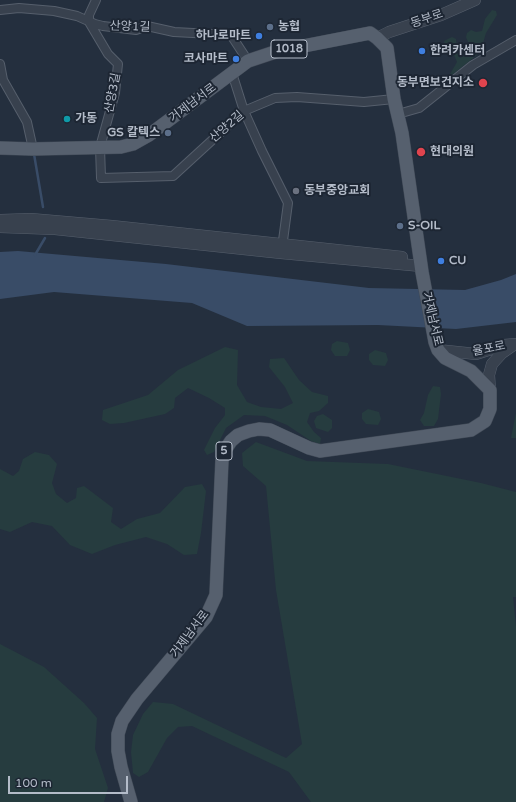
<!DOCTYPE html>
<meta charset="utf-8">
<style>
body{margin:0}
#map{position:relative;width:516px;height:802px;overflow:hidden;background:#242f3e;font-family:"Varela Round",sans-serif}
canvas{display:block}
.scale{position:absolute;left:8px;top:776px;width:120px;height:18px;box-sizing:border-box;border:2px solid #b4bcc9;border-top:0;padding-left:5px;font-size:12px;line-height:14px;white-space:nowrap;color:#b4bcc9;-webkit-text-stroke:3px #1d2633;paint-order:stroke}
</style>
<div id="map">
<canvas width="516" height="802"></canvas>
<div class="scale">100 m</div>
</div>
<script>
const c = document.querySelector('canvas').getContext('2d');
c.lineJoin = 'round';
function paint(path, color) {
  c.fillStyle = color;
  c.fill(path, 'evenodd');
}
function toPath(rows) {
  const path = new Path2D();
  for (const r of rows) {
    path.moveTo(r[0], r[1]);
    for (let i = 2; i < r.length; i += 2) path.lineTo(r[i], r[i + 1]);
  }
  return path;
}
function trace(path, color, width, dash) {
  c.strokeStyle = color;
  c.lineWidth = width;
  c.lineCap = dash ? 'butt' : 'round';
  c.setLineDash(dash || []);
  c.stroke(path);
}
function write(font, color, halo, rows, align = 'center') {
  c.font = font + ' "Varela Round","Noto Sans KR",sans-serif';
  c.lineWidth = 4;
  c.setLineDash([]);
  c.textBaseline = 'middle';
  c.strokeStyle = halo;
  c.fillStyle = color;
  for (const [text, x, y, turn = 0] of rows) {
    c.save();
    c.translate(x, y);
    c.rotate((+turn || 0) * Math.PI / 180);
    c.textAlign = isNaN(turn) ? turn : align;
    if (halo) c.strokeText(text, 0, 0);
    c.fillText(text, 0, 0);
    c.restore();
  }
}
paint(toPath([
 [492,10,496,11,497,15,486,33,481,50,477,55,452,75,450,74,457,62,455,57,445,46,444,41,452,37,456,39,457,53,460,58,466,55,474,47,473,44,468,42,466,37,467,33,471,30,476,32,482,31,485,19],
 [337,341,348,343,350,350,347,356,335,356,331,350,332,344],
 [225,347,238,350,237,385,247,402,261,407,281,409,293,403,285,387,269,367,270,359,284,358,299,380,312,392,328,396,328,403,319,411,310,413,307,422,314,432,321,438,320,444,311,441,287,425,265,416,244,415,226,428,214,452,207,455,204,450,215,428,225,415,225,408,209,398,188,388,175,398,174,408,165,414,124,423,110,424,102,420,103,410,148,395,178,370],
 [375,350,386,353,388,360,385,366,373,365,369,360,369,354],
 [433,386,440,387,441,394,438,419,434,426,424,426,420,420,424,413,428,395],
 [368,409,379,412,381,419,378,425,366,424,362,419,362,413],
 [516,413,516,438,511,438],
 [323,414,332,420,332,428,328,432,316,428,314,421,317,416],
 [256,442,307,461,388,464,481,483,516,492,516,597,513,597,516,626,516,802,311,802,289,772,192,726,178,727,167,738,148,772,139,777,133,773,131,752,133,735,143,714,153,702,173,704,286,758,302,744,276,590,266,486,243,466,242,453],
 [35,452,49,455,57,464,52,483,56,494,67,503,76,498,77,488,84,486,113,508,111,522,121,529,137,519,160,513,185,487,202,484,206,491,201,533,197,554,184,555,167,544,146,537,115,545,92,554,70,545,52,526,32,522,10,532,0,529,0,469,13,476,19,471,23,459],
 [0,644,44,667,84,703,97,718,95,749,108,788,104,802,0,802]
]), '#263c3f');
paint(toPath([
 [18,251,166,264,369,288,465,290,501,280,516,274,516,322,456,329,378,325,247,326,192,303,54,292,0,299,0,252]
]), '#394c67');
trace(toPath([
 [34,154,43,207],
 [35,255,45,238]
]), '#394c67', 2.5);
const minor = toPath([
 [96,0,89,15,89,22,108,54,118,64,115,93,100,147,101,178,173,176,244,111,275,98,297,97,364,102,394,99],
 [0,10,19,8,54,11,77,16,95,24,103,26,136,30,147,26,174,32,231,35,248,61],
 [0,64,3,80,27,122,33,149],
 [232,73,244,111,262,151,288,203,282,248],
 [398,114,419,108,473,65,516,40]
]);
const tertiary = toPath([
 [377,38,389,32,441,15,475,0],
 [1,220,31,219,112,226,402,257],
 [0,227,55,229,281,253,421,266],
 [438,350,476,354,504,345,516,344],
 [490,390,489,375,492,364,502,353,512,346]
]);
const primary = toPath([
 [0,148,33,149,121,147,133,144,149,135,248,61,278,51,370,33,377,38,387,48,394,99,402,133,422,272,435,342,438,350,445,358,471,371,490,390,490,409,485,421,471,430,320,451,309,448,270,430,259,429,249,431,238,435,231,441,225,450,222,460,216,595,206,617,137,699,122,721,118,734,118,751,121,767,131,802]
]);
trace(minor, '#565f6c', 10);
trace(tertiary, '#565f6c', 12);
trace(primary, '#414a57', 14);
trace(minor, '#38414e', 8);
trace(tertiary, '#38414e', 11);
trace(primary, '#56606e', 13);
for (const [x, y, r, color] of [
 [270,27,4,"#5c6f8a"],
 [259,36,4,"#3f7fe0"],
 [422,51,4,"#3f7fe0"],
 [236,59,4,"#3f7fe0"],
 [483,83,5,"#e0444e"],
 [67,119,4,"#0f9aa8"],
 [168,133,4,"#5c6f8a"],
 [421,152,5,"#e0444e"],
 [296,191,4,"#6b7280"],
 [400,226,4,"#5c6f8a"],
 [441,261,4,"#3f7fe0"]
]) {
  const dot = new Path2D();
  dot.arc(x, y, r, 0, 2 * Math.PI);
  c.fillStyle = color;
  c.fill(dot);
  trace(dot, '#1d2633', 1.5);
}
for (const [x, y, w] of [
 [289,49,36],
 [224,451,16]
]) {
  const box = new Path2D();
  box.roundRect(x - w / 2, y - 9, w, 18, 3);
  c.fillStyle = '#1d2633';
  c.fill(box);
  trace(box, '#b4bcc9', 1);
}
write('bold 11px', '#b4bcc9', null, [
 ["1018",289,49],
 ["5",224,451]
]);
write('12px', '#b4bcc9', '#1d2633', [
 ["동부로",427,19,-19],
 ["산양1길",130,27,2],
 ["산양3길",113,93,-79],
 ["거제남서로",193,103,-37],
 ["산양2길",227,127,-41],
 ["거제남서로",432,319,77],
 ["율포로",489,349,-11],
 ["거제남서로",190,634,-53]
]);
write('bold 12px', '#b4bcc9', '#1d2633', [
 ["농협",278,27],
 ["하나로마트",251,36,"right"],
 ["한려카센터",430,51],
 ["코사마트",228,59,"right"],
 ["동부면보건지소",474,83,"right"],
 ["가동",75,119],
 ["GS 칼텍스",160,133,"right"],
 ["현대의원",430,152],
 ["동부중앙교회",304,191],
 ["S-OIL",408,226],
 ["CU",449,261]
], 'left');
</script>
